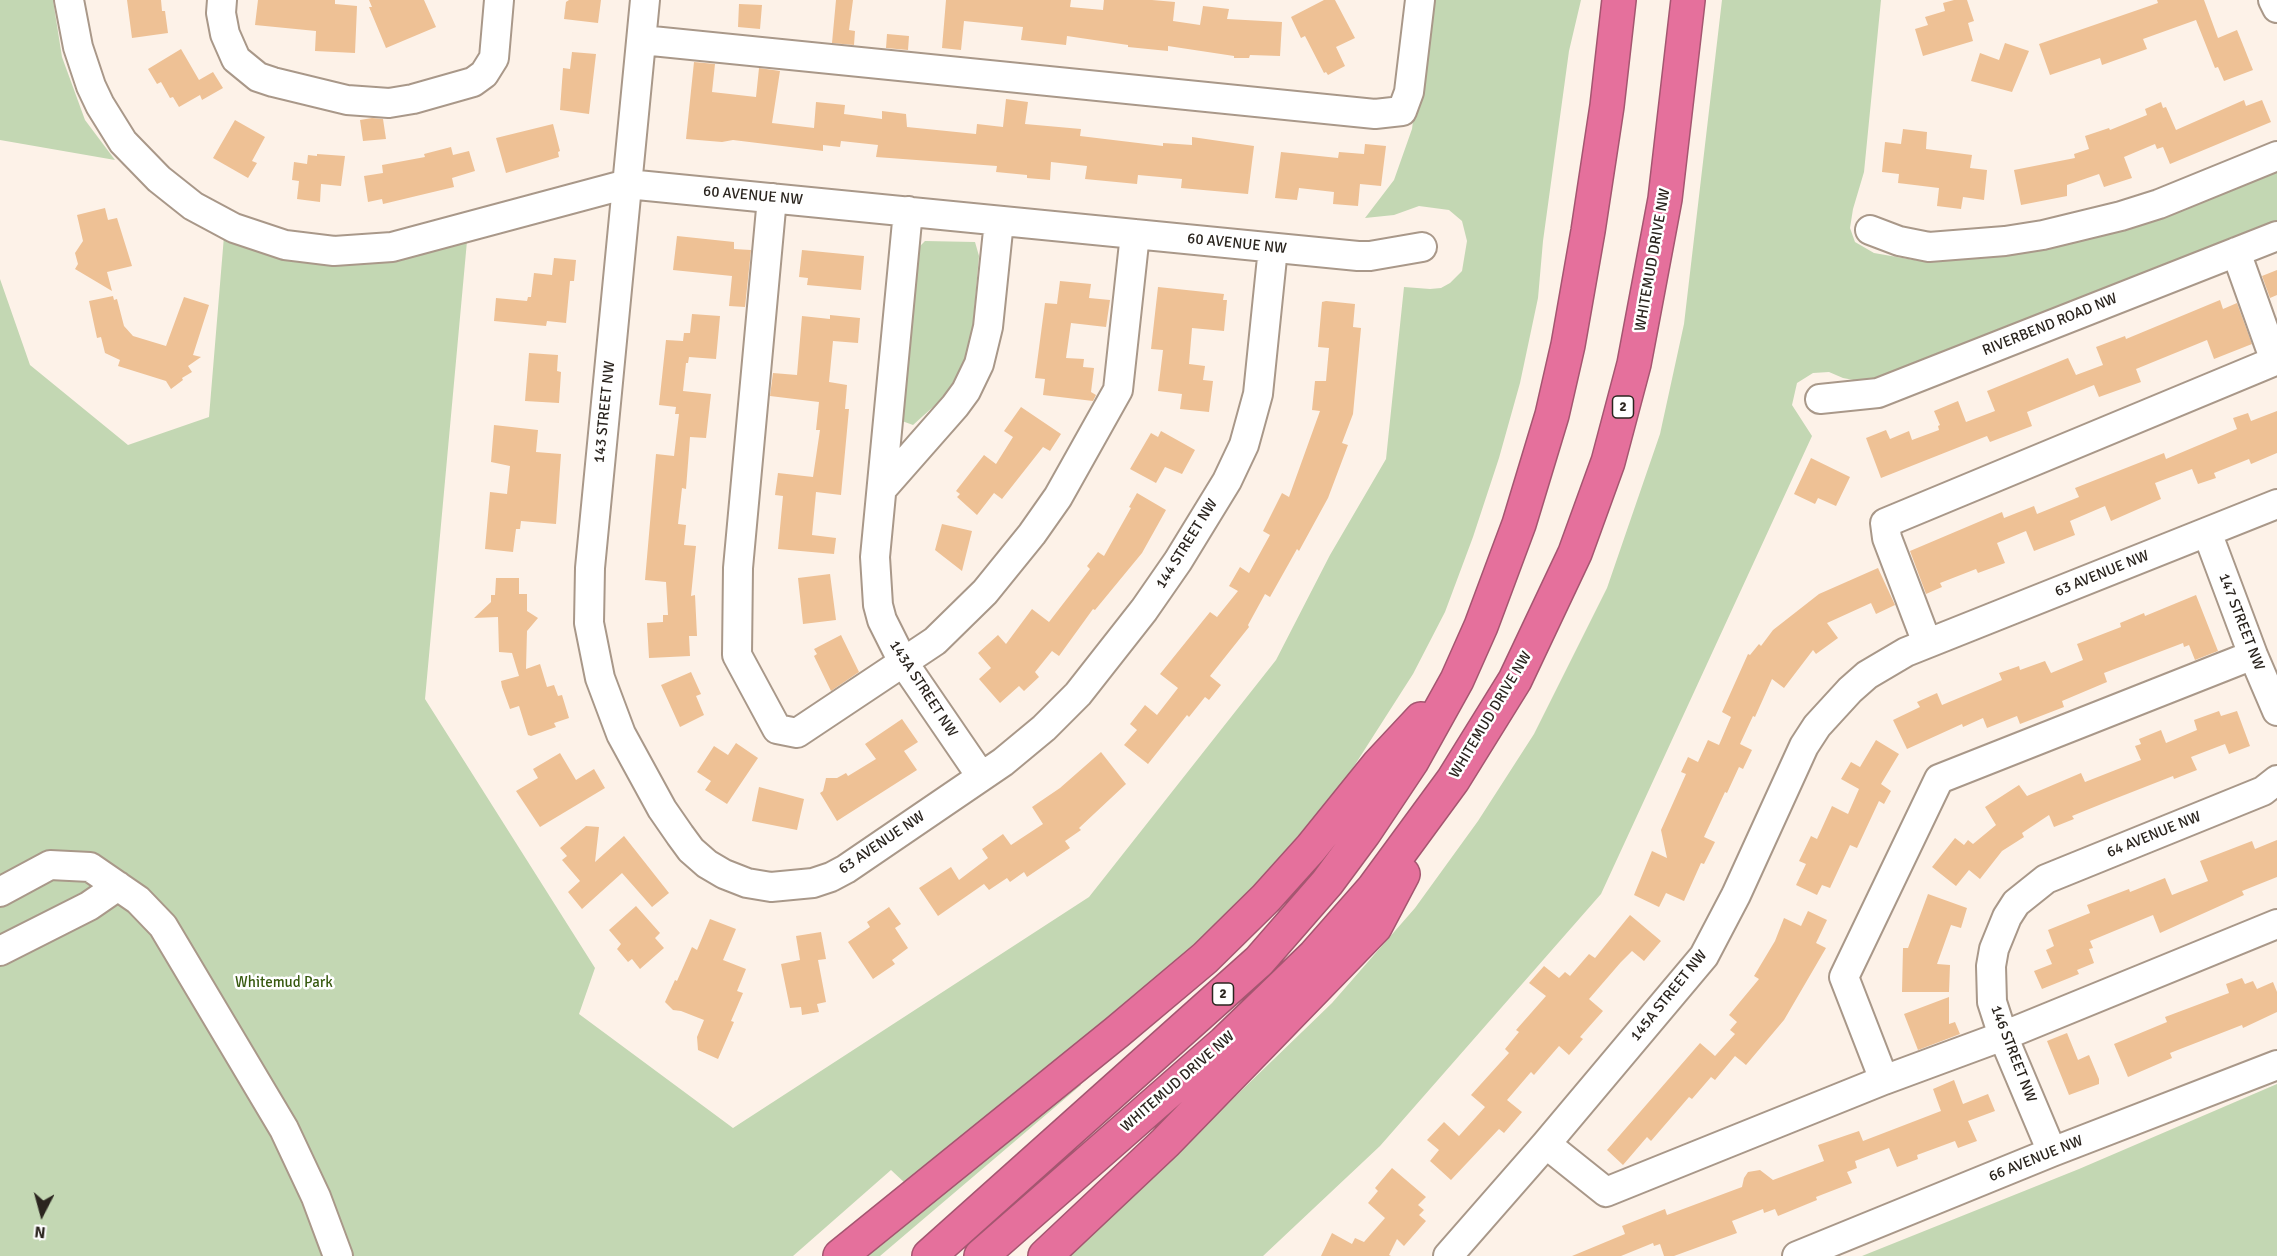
<!DOCTYPE html>
<style>
body{margin:0}
#map{position:relative;width:2277px;height:1256px;overflow:hidden;background:#fdf2e8;font-family:Signika,sans-serif}
canvas{display:block}
.north{position:absolute;left:12px;top:1184px;width:60px;height:60px;-webkit-text-stroke:4px #fff;paint-order:stroke;rotate:186deg;font-size:16px;font-weight:700;line-height:24px;text-align:center;color:#2b251f}
.north::after{content:'';display:block;margin:auto;width:21px;height:27px;background:#2b251f;clip-path:polygon(50% 0,100% 100%,50% 72%,0 100%)}
</style>
<div id="map">
<canvas width="2277" height="1256"></canvas>
<div class="north">N</div>
</div>
<script>
const c = document.querySelector('canvas').getContext('2d');
c.lineJoin = 'round';
function paint(path, color) {
  c.fillStyle = color;
  c.fill(path, 'evenodd');
}
function toPath(rows) {
  const path = new Path2D();
  for (const r of rows) {
    path.moveTo(r[0], r[1]);
    for (let i = 2; i < r.length; i += 2) path.lineTo(r[i], r[i + 1]);
  }
  return path;
}
function trace(path, color, width, dash) {
  c.strokeStyle = color;
  c.lineWidth = width;
  c.lineCap = dash ? 'butt' : 'round';
  c.setLineDash(dash || []);
  c.stroke(path);
}
function write(font, color, halo, rows, align = 'center') {
  c.font = font + ' Signika,sans-serif';
  c.lineWidth = 5;
  c.setLineDash([]);
  c.textBaseline = 'middle';
  c.strokeStyle = halo;
  c.fillStyle = color;
  for (const [text, x, y, turn = 0] of rows) {
    c.save();
    c.translate(x, y);
    c.rotate((+turn || 0) * Math.PI / 180);
    c.textAlign = isNaN(turn) ? turn : align;
    if (halo) c.strokeText(text, 0, 0);
    c.fillText(text, 0, 0);
    c.restore();
  }
}
paint(toPath([
 [0,0,53,0,62,57,85,120,115,160,0,140],
 [1428,0,1581,0,1569,51,1543,241,1538,298,1520,383,1499,458,1473,537,1445,612,1413,674,1342,785,1261,879,1200,941,1094,1033,906,1184,891,1170,793,1256,0,1256,0,279,30,365,128,445,209,417,224,236,467,241,425,699,595,968,579,1014,733,1128,1089,897,1276,660,1330,555,1386,459,1404,287,1430,289,1441,288,1450,283,1462,271,1467,241,1462,221,1449,210,1419,206,1394,215,1365,218,1394,180,1412,129],
 [1722,0,1881,0,1864,172,1853,209,1850,228,1855,242,1874,253,1920,261,2019,251,2277,167,2277,225,1869,383,1843,378,1829,372,1813,373,1797,383,1792,405,1812,436,1601,894,1380,1146,1263,1256,1070,1256,1332,1003,1415,908,1478,821,1534,734,1607,588,1660,434,1684,324],
 [925,241,975,242,979,256,971,347,954,388,913,425,902,421,916,250],
 [1079,1080,1081,1085,880,1256,859,1256],
 [2277,1084,2277,1256,1862,1256,2079,1169]
]), '#c3d7b3');
paint(toPath([
 [127,0,161,0,162,11,165,11,168,33,132,38],
 [258,0,335,0,335,4,357,6,355,53,315,51,316,31,255,25],
 [369,0,424,0,436,27,386,48,369,7,372,7],
 [569,0,601,0,598,23,564,19,566,2],
 [836,0,853,0,849,30,855,31,854,45,832,43],
 [946,0,1071,0,1070,7,1103,10,1104,0,1152,0,1175,2,1173,21,1200,25,1203,6,1229,9,1227,19,1282,22,1280,56,1250,55,1249,58,1234,58,1234,56,1168,46,1168,51,1128,47,1128,45,1067,36,1066,45,1021,40,1023,27,964,21,961,50,942,48],
 [1324,0,1335,0,1355,38,1336,47,1345,66,1328,75,1326,72,1324,73,1305,36,1301,38,1291,17],
 [1954,0,1967,0,1974,21,1968,23,1973,41,1923,56,1915,29,1928,25,1925,17,1945,11,1943,3],
 [2157,0,2204,0,2218,38,2237,30,2253,70,2224,81,2218,67,2215,68,2196,20,2143,39,2147,49,2102,65,2100,58,2050,75,2039,44,2158,3],
 [739,4,762,5,760,29,738,27],
 [887,34,909,36,908,50,886,48],
 [2005,43,2029,51,2012,92,1971,81,1980,53,1999,60],
 [181,49,199,80,213,72,223,88,202,100,200,95,179,107,173,97,170,98,161,82,157,84,148,69],
 [572,52,596,54,589,114,560,110,563,68,570,69],
 [694,62,715,64,712,92,756,97,759,68,780,71,772,123,814,128,816,102,845,105,844,114,882,119,882,111,906,114,907,127,976,134,977,124,1003,127,1006,99,1028,102,1025,124,1081,129,1080,136,1163,146,1163,143,1192,145,1192,137,1254,146,1248,194,1181,188,1182,179,1138,175,1137,184,1085,179,1087,166,1051,162,1050,180,1027,178,1027,175,996,172,997,166,876,157,878,145,841,141,840,147,823,145,823,151,733,140,722,142,686,139],
 [2244,100,2246,106,2262,100,2271,122,2170,164,2163,147,2157,149,2155,144,2124,157,2132,178,2104,187,2099,174,2067,185,2067,196,2021,205,2014,170,2075,158,2074,154,2089,149,2085,136,2109,128,2110,130,2147,115,2145,109,2161,102,2163,108,2166,107,2176,130],
 [372,118,383,119,386,139,363,141,360,120],
 [235,120,265,137,252,161,257,163,248,178,213,158],
 [553,124,560,151,558,152,559,157,506,173,496,138],
 [1903,129,1927,132,1926,149,1972,155,1970,168,1987,170,1984,200,1963,197,1961,209,1937,206,1939,188,1898,183,1899,174,1882,172,1885,142,1901,144],
 [1365,144,1386,146,1381,186,1360,184,1358,206,1333,204,1334,192,1299,188,1297,200,1275,198,1281,152,1338,158,1339,152,1364,154],
 [451,147,453,155,469,151,475,171,452,178,454,187,383,204,382,199,368,202,364,176,383,173,382,165,425,157,424,154],
 [317,154,345,156,341,186,321,184,320,202,297,199,299,181,292,180,294,162,307,164,308,155,317,156],
 [105,208,108,220,117,218,132,266,107,272,112,291,75,269,78,264,75,253,83,241,77,215],
 [677,236,734,242,734,249,751,250,745,307,729,306,732,276,673,270],
 [802,250,864,256,861,290,807,285,808,278,799,277],
 [554,258,576,260,574,281,570,281,566,323,547,321,546,326,494,321,496,298,527,301,528,297,531,297,534,273,552,275],
 [2277,270,2277,295,2270,298,2262,276],
 [1060,281,1091,284,1089,298,1110,300,1106,327,1071,323,1066,358,1084,359,1083,367,1094,368,1091,392,1096,395,1093,401,1043,395,1045,379,1035,378,1045,303,1057,304],
 [1158,287,1224,294,1223,300,1227,300,1224,331,1192,328,1189,364,1205,366,1203,380,1213,381,1209,412,1180,409,1182,394,1158,391,1163,350,1151,349],
 [113,296,114,300,117,299,124,326,133,336,166,346,184,297,209,305,193,355,201,357,188,366,192,372,182,378,183,380,171,389,166,381,118,366,120,360,105,353,101,337,97,338,89,301],
 [2220,300,2223,309,2237,303,2252,344,2214,359,2207,340,2136,369,2141,382,2099,397,2094,385,2027,412,2032,426,1990,442,1987,436,1881,478,1866,438,1886,430,1890,439,1909,431,1912,440,1939,430,1938,426,1940,425,1934,411,1958,401,1966,422,1995,411,1987,391,2068,358,2076,375,2103,365,2096,347,2125,336,2126,339],
 [1326,301,1355,304,1353,327,1361,328,1353,414,1342,443,1348,445,1328,498,1299,551,1297,549,1270,597,1265,594,1248,625,1249,627,1210,676,1221,685,1209,700,1205,697,1189,717,1187,715,1148,764,1124,745,1137,730,1130,724,1145,705,1157,715,1178,688,1160,674,1210,612,1217,617,1238,591,1229,586,1240,567,1249,573,1270,535,1263,531,1282,493,1289,497,1320,411,1312,410,1315,381,1326,381,1329,348,1318,347,1322,302],
 [692,314,720,316,716,359,689,357,688,363,686,363,683,391,711,394,706,438,690,437,686,489,682,488,678,524,686,525,684,545,696,546,691,596,695,595,697,636,689,636,690,656,649,658,647,623,663,622,663,615,668,615,666,582,645,580,656,454,674,456,679,414,675,414,676,407,659,405,666,340,683,341,684,333,690,333],
 [830,315,860,318,858,343,833,341,829,382,847,385,845,409,849,409,841,495,816,492,812,535,836,538,834,554,778,549,783,496,775,495,778,473,813,477,820,430,816,430,819,402,770,396,773,373,797,375,802,316,830,319],
 [529,353,558,355,557,371,561,372,559,403,525,401],
 [1021,407,1061,434,1050,451,1043,447,1002,499,994,493,977,515,957,497,960,494,956,491,984,455,996,464,1013,437,1004,431],
 [2277,411,2277,453,2251,464,2249,459,2214,473,2216,478,2198,484,2192,469,2155,483,2161,499,2111,521,2105,506,2070,521,2075,535,2034,551,2026,531,1997,543,2005,563,1978,573,1976,569,1940,583,1942,587,1926,594,1910,551,2002,512,2004,518,2034,506,2037,514,2079,497,2075,488,2164,453,2166,459,2237,429,2233,418,2248,413,2251,421],
 [494,425,538,430,536,452,561,454,556,524,521,521,520,529,516,529,513,552,485,549,490,492,507,494,510,466,491,462],
 [1161,431,1195,450,1182,474,1165,467,1156,483,1130,469,1151,433,1158,437],
 [1811,458,1850,477,1836,506,1818,498,1815,504,1794,494],
 [1137,493,1166,510,1142,553,1095,610,1093,609,1059,656,1052,651,1035,672,1039,677,1024,691,1019,686,1000,703,979,679,991,668,978,653,998,635,1006,644,1032,609,1049,622,1090,569,1087,566,1098,552,1104,556,1131,508,1129,507],
 [942,524,972,531,962,571,935,550],
 [1878,568,1895,605,1876,614,1871,603,1827,623,1838,638,1816,654,1813,650,1784,688,1772,679,1755,717,1753,716,1740,744,1752,750,1743,769,1739,767,1727,793,1725,792,1704,837,1715,842,1704,864,1701,863,1684,901,1666,893,1659,907,1634,895,1652,851,1667,858,1661,830,1686,774,1681,772,1688,757,1698,762,1708,740,1719,745,1731,717,1722,712,1748,654,1750,655,1759,644,1761,646,1773,630,1819,594],
 [830,574,836,620,803,624,798,578],
 [496,578,519,578,519,594,527,594,527,611,538,618,527,631,526,669,540,664,547,687,554,685,558,696,562,695,569,718,554,723,556,727,531,736,528,735,519,706,510,709,502,687,501,681,519,676,512,653,499,652,498,617,474,618,491,602,491,595,495,595],
 [2196,595,2218,651,2195,660,2189,645,2184,647,2183,643,2104,673,2107,682,2062,701,2064,707,2020,724,2017,716,1987,728,1983,718,1963,727,1962,724,1907,749,1893,720,1920,707,1917,702,1937,693,1942,705,2002,680,1999,673,2019,666,2020,670,2045,661,2051,673,2083,660,2077,644,2121,627,2120,623,2144,613,2145,616],
 [841,635,859,672,831,691,814,656,817,654,814,649],
 [691,672,701,694,696,696,704,715,680,727,661,685],
 [2219,711,2221,716,2237,711,2250,746,2229,754,2225,744,2191,757,2197,770,2174,779,2173,776,2104,803,2072,816,2074,819,2054,827,2049,815,2022,833,2024,837,2002,851,1980,879,1969,870,1956,886,1932,867,1955,838,1964,845,1968,840,1973,844,1996,825,1985,807,2019,785,2027,796,2081,773,2085,782,2141,760,2135,746,2141,744,2139,739,2161,730,2166,743,2197,730,2194,720],
 [902,719,918,742,904,751,917,770,837,821,820,793,823,791,826,778,837,778,846,773,848,776,876,759,865,744],
 [1876,740,1899,754,1881,784,1891,791,1884,804,1879,801,1857,848,1850,845,1830,888,1822,885,1817,895,1796,885,1806,864,1799,861,1811,836,1817,839,1832,806,1848,814,1859,789,1841,779,1851,762,1860,767],
 [736,743,758,758,727,804,705,790,711,781,697,772,714,746,728,755],
 [1101,752,1126,784,1079,828,1081,830,1065,841,1070,848,1027,877,1024,872,1010,882,1007,878,989,890,984,884,938,916,919,888,951,867,959,880,988,858,982,849,1003,834,1011,845,1043,824,1032,807,1060,788],
 [560,753,576,780,594,769,605,788,540,827,516,791,538,778,533,769],
 [759,787,804,799,797,830,752,821],
 [586,826,599,827,595,862,624,836,669,893,652,907,622,873,582,909,568,892,580,881,562,860,567,856,560,848],
 [2277,840,2277,877,2242,891,2244,895,2160,933,2153,915,2090,941,2093,948,2089,949,2094,963,2077,970,2079,974,2042,989,2034,971,2052,964,2046,950,2054,946,2048,930,2090,913,2087,905,2129,889,2130,892,2165,878,2172,895,2208,881,2200,861,2252,841,2255,849],
 [1928,894,1967,908,1961,928,1951,925,1937,964,1950,965,1949,992,1902,992,1903,948,1908,948],
 [636,906,660,933,655,938,664,948,640,969,632,959,628,962,617,949,621,944,609,930],
 [889,907,901,924,895,928,908,948,892,960,895,964,873,979,848,942,870,927,867,922],
 [1808,911,1827,920,1816,943,1826,948,1784,1020,1746,1065,1735,1056,1715,1080,1711,1077,1692,1099,1689,1097,1651,1141,1647,1137,1623,1165,1607,1150,1700,1043,1715,1056,1735,1034,1730,1030,1737,1022,1729,1015,1759,979,1754,976,1775,941,1784,918,1801,926],
 [1630,915,1661,941,1644,961,1632,951,1621,962,1589,999,1603,1011,1580,1037,1583,1039,1569,1055,1559,1046,1534,1075,1531,1072,1507,1100,1522,1112,1504,1133,1499,1129,1451,1180,1430,1161,1439,1150,1427,1140,1444,1122,1459,1136,1485,1107,1471,1095,1509,1053,1505,1049,1519,1032,1516,1030,1546,996,1529,983,1544,966,1559,978,1565,972,1570,976,1589,954,1595,958],
 [710,919,736,929,723,960,746,969,737,991,743,993,731,1021,734,1022,718,1059,698,1050,697,1037,704,1020,681,1011,673,1010,665,1002,675,980,677,981,692,947,697,950],
 [821,932,826,959,818,960,826,1002,817,1004,819,1012,802,1015,801,1007,790,1008,781,964,800,960,796,936],
 [2242,978,2245,984,2253,981,2257,989,2273,982,2277,992,2277,1012,2243,1028,2242,1025,2170,1053,2172,1058,2128,1077,2114,1044,2167,1022,2165,1017,2229,993,2226,984],
 [1949,997,1949,1024,1955,1022,1960,1034,1918,1050,1904,1014],
 [2067,1033,2078,1060,2089,1055,2099,1079,2099,1084,2069,1095,2047,1041],
 [1954,1080,1963,1104,1988,1094,1995,1111,1968,1121,1977,1141,1958,1148,1955,1141,1917,1155,1918,1159,1897,1167,1889,1148,1855,1161,1857,1168,1847,1172,1852,1183,1816,1197,1817,1200,1778,1216,1775,1209,1764,1213,1763,1209,1732,1221,1737,1233,1674,1256,1664,1256,1660,1244,1654,1246,1653,1243,1621,1256,1572,1256,1625,1234,1622,1226,1665,1209,1667,1215,1742,1187,1744,1178,1748,1172,1760,1170,1773,1180,1824,1161,1818,1145,1859,1131,1863,1141,1941,1111,1933,1089],
 [1392,1168,1426,1197,1418,1205,1424,1210,1419,1215,1426,1221,1404,1246,1397,1239,1389,1255,1391,1256,1321,1256,1332,1233,1352,1244,1355,1238,1364,1242,1385,1218,1368,1203,1378,1191,1375,1188]
]), '#eec195');
const minor = toPath([
 [69,0,78,47,91,86,100,105,123,142,159,179,193,206,234,228,285,245,334,251,392,247,627,184,1358,256,1370,256,1422,247],
 [222,0,221,13,225,34,236,59,258,77,273,82,347,100,389,103,413,99,473,82,484,74,494,58,499,0],
 [645,0,590,568,589,623,600,678,621,734,662,809,680,835,691,850,707,864,724,874,747,883,771,887,813,883,831,877,846,869,1003,762,1044,728,1078,694,1144,610,1178,561,1227,481,1244,445,1258,394,1273,248],
 [2273,0,2277,8],
 [642,40,1375,114,1402,111,1409,92,1420,0],
 [772,198,738,568,737,655,777,729,797,733,935,641,985,592,1032,534,1058,497,1118,390,1135,234],
 [908,211,875,557,878,605,882,620,903,662,981,776],
 [1870,230,1899,241,1929,247,2005,241,2043,235,2121,216,2159,204,2277,156],
 [1820,399,1878,393,2277,236],
 [882,489,955,406,966,391,979,364,988,327,999,221],
 [2207,532,2253,655,2277,711],
 [1927,643,1887,538,1885,523,2275,361,2236,252],
 [0,892,50,865,90,867,138,900,163,926,284,1129,316,1197,338,1256],
 [0,951,89,906,118,886],
 [1884,1080,1844,977,1939,779,2253,655],
 [1546,1144,1606,1192,1884,1080,2003,1036,2277,924],
 [2052,1152,2003,1036,1992,1002,1991,966,1994,949,2007,917,2016,903,2046,879,2263,791,2277,780],
 [1448,1256,1546,1144,1704,956,1736,895,1804,746,1817,726,1850,690,1867,675,1906,652,2277,504],
 [1797,1256,2052,1152,2277,1065]
]);
const highway = toPath([
 [840,1256,1117,1032,1205,958,1266,898,1311,848,1378,765,1421,719],
 [929,1256,1259,961,1327,883,1364,833,1412,761,1457,680,1481,626,1519,524,1552,415,1568,345,1588,231,1607,106,1619,0],
 [981,1256,1224,1043,1315,955,1373,889,1453,780,1515,680,1575,553,1608,462,1634,364,1665,199,1688,0],
 [1045,1256,1165,1143,1375,927,1403,874]
]);
trace(minor, '#a99889', 32);
trace(highway, '#a45670', 36);
trace(minor, '#fff', 28);
trace(highway, '#e5709c', 33);
for (const [x, y, w] of [
 [1623,407,21],
 [1223,994,21]
]) {
  const box = new Path2D();
  box.roundRect(x - w / 2, y - 11, w, 22, 4.5);
  c.fillStyle = '#fff';
  c.fill(box);
  trace(box, '#2b251f', 1.5);
}
write('bold 14px', '#2b251f', null, [
 ["2",1623,407],
 ["2",1223,994]
]);
write('15px', '#2b251f', '#fff', [
 ["60 AVENUE NW",753,196,5],
 ["60 AVENUE NW",1237,244,6],
 ["WHITEMUD DRIVE NW",1653,260,-80],
 ["RIVERBEND ROAD NW",2050,325,-22],
 ["143 STREET NW",605,412,-84],
 ["144 STREET NW",1187,544,-58],
 ["63 AVENUE NW",2102,574,-22],
 ["147 STREET NW",2241,622,69],
 ["143A STREET NW",923,689,57],
 ["WHITEMUD DRIVE NW",1491,715,-59],
 ["64 AVENUE NW",2154,835,-22],
 ["63 AVENUE NW",882,843,-34],
 ["145A STREET NW",1669,996,-51],
 ["146 STREET NW",2013,1054,69],
 ["WHITEMUD DRIVE NW",1178,1082,-41],
 ["66 AVENUE NW",2036,1159,-22]
]);
write('15px', '#385a10', '#fff', [
 ["Whitemud Park",284,983]
]);
</script>
